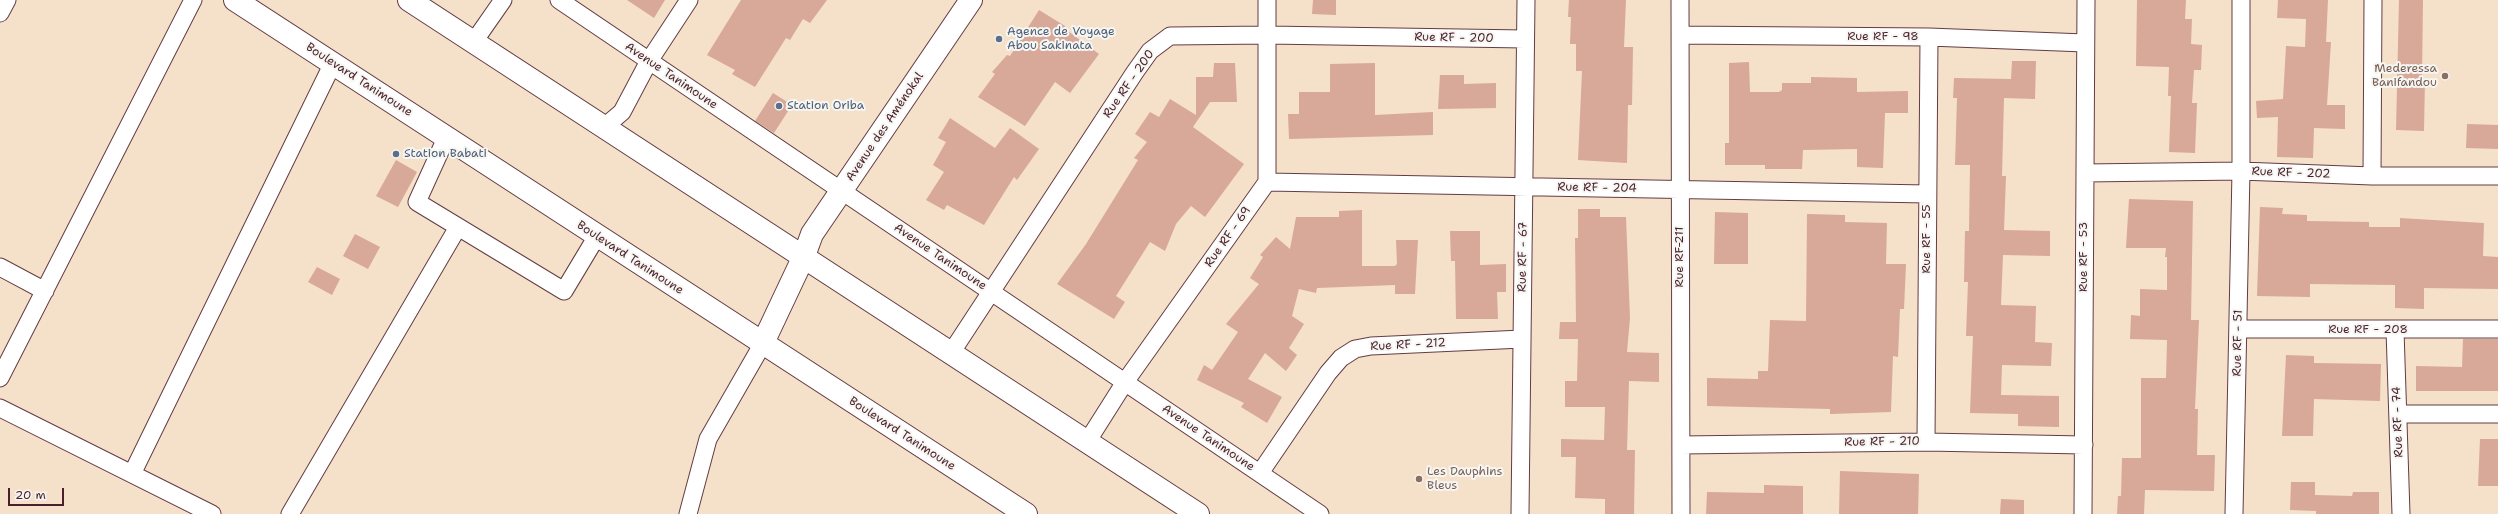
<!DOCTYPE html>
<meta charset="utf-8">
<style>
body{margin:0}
#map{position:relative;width:2498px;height:514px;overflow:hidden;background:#f5e0c9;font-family:"Shantell Sans",sans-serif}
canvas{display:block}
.scale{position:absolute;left:8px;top:488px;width:56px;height:18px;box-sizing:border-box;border:2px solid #4a1f2b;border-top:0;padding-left:5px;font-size:12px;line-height:14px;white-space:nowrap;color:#4a1f2b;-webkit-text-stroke:3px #f6f6f2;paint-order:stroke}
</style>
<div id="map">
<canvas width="2498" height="514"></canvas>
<div class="scale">20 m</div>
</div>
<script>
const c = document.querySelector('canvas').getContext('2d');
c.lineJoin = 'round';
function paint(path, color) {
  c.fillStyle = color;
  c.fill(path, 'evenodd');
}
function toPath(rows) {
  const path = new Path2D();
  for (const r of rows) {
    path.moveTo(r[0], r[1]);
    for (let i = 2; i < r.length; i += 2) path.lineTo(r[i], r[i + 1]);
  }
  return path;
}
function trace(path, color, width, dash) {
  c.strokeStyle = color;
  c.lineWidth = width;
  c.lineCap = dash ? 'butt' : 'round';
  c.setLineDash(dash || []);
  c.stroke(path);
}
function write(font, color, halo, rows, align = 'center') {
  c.font = font + ' "Shantell Sans",sans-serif';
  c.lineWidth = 4;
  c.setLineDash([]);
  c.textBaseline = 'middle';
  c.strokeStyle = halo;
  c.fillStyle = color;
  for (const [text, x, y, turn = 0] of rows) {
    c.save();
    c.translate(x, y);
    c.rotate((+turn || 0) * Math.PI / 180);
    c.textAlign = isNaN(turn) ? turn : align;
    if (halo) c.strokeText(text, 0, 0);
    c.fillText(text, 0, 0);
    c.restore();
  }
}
paint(toPath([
 [627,0,665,0,654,18],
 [741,0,827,0,810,23,803,19,790,40,786,38,755,87,732,74,735,70,707,55],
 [1313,0,1336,0,1336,15,1312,14],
 [1569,0,1626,0,1624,47,1633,47,1632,105,1628,105,1627,163,1578,160,1582,71,1576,71,1576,44,1570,44,1571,17,1568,17],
 [2137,0,2186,0,2185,19,2192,19,2191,44,2202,45,2201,70,2194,70,2192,103,2197,103,2195,153,2169,152,2171,96,2168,96,2169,67,2136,66],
 [2278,0,2328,0,2326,42,2331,42,2327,105,2345,105,2345,129,2314,128,2313,158,2277,157,2278,117,2257,118,2256,101,2283,99,2286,46,2305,47,2306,19,2277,18],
 [2399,0,2423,0,2422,78,2425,79,2424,131,2396,130],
 [1039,10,1065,26,1064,28,1099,54,1070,93,1055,82,1025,126,978,97,995,74,992,72,1007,55,1010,56],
 [2012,61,2036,61,2035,99,2004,98,2002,176,2006,176,2004,230,2050,231,2050,256,2003,255,2001,305,2036,306,2035,342,2052,343,2051,366,2002,365,2001,395,2059,396,2059,427,2018,426,2018,414,1970,413,1973,336,1966,336,1968,282,1964,282,1965,231,1969,231,1970,165,1955,165,1957,98,1953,98,1954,78,2011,79],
 [1749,62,1750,92,1779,92,1782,90,1782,83,1811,83,1811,77,1857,78,1857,92,1908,91,1908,113,1885,113,1883,168,1857,167,1857,149,1803,150,1802,169,1765,169,1765,165,1725,165,1725,143,1729,143,1729,63],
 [1214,63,1235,63,1237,102,1210,102,1193,127,1244,164,1205,217,1191,206,1176,224,1165,251,1150,242,1116,296,1125,302,1114,319,1057,284,1086,244,1138,160,1134,158,1147,142,1135,134,1150,112,1159,117,1170,99,1196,115,1196,77,1213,77],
 [1375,63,1375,115,1433,112,1433,135,1289,139,1288,114,1299,114,1299,92,1330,92,1330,64],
 [1440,75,1464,75,1464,84,1496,83,1496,108,1438,109],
 [773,93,792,105,774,133,755,121],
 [950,118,995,148,1010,128,1039,149,1017,180,1014,177,984,225,947,205,944,210,926,200,944,172,933,165,946,142,938,138],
 [2467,124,2498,125,2498,149,2466,148],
 [396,160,417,172,398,207,376,196],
 [2129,199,2193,201,2191,320,2199,320,2195,409,2198,409,2197,455,2215,455,2214,491,2145,490,2144,514,2117,514,2118,496,2121,496,2122,458,2141,458,2141,378,2166,378,2167,340,2130,339,2131,315,2140,316,2140,289,2167,290,2167,257,2165,257,2166,248,2126,248],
 [2260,207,2283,208,2282,214,2307,215,2307,221,2369,222,2369,227,2400,227,2400,218,2484,223,2483,256,2498,257,2498,289,2424,288,2424,309,2395,308,2395,285,2310,284,2310,297,2257,296],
 [1578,209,1600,209,1600,217,1626,217,1630,318,1627,352,1659,353,1659,382,1629,381,1627,450,1635,450,1634,514,1605,514,1605,499,1575,498,1576,457,1561,457,1561,439,1604,440,1605,407,1565,407,1565,381,1577,381,1578,339,1559,339,1560,322,1576,322,1575,238,1578,238],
 [1362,210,1362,266,1395,266,1397,264,1396,240,1418,240,1415,294,1395,294,1395,285,1317,288,1316,293,1299,289,1292,316,1304,324,1289,348,1297,355,1286,371,1265,353,1248,379,1282,397,1267,423,1241,407,1244,403,1197,380,1204,365,1212,370,1238,332,1226,324,1259,284,1250,278,1263,257,1260,255,1276,237,1290,249,1296,217,1339,217,1339,211],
 [1715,212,1748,213,1748,264,1714,264],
 [1807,214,1845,215,1845,222,1887,223,1886,264,1906,264,1904,309,1900,309,1898,357,1893,356,1891,412,1830,414,1830,409,1707,406,1707,378,1758,379,1758,371,1768,371,1770,320,1806,321],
 [1450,231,1480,231,1480,265,1506,264,1506,292,1497,292,1498,319,1456,319,1455,261,1451,261],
 [355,234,380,247,368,269,343,256],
 [317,267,340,279,332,295,308,282],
 [2463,339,2498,339,2498,391,2416,391,2416,366,2462,367],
 [2286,355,2314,356,2314,363,2381,364,2380,401,2314,399,2313,436,2282,436],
 [2480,439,2498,439,2498,486,2478,486],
 [1840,471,1919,474,1918,514,1839,514],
 [2291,482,2315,482,2315,495,2352,496,2353,492,2379,492,2379,514,2316,514,2316,511,2290,510],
 [1764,485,1803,486,1803,514,1706,514,1707,492,1764,493],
 [2001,499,2024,500,2024,514,2000,514]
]), '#d8a899');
const minor = toPath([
 [559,0,1320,514],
 [1680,0,1681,514],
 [0,13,7,0],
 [1680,35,1929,37,2085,43],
 [473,43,503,0],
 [612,133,609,123,622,112,649,61,689,0],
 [447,136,417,202,564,291,597,236],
 [2085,173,2241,171,2372,176,2498,176],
 [2372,176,2373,0],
 [1267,182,1927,194],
 [0,267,45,291],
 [2238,329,2498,329],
 [2395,330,2401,514],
 [951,353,1135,72,1150,51,1170,36,1268,35,1525,39],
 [0,378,193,0],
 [0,408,212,514],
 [2398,414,2498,414],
 [1087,442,1125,382,1267,182,1267,0],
 [1926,442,1929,37],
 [1681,445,1926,442,2084,445],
 [1260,473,1328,373,1341,358,1355,349,1371,346,1522,339],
 [132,474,333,63],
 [290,514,458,227],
 [688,514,708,439,762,345],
 [1520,514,1526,0],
 [2083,514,2086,0],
 [2234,514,2241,171,2241,0]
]);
const secondary = toPath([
 [804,256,812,234,971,0]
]);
const primary = toPath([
 [235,0,1026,514],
 [409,0,1198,514],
 [762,345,804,256]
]);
trace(minor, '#643c43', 19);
trace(secondary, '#643c43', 24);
trace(primary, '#643c43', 24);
trace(minor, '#fff', 17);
trace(secondary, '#fff', 22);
trace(primary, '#fff', 22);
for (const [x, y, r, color] of [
 [999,39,4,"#5c6f8a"],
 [2445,76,4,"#8d6e63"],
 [779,106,4,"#5c6f8a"],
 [396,154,4,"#5c6f8a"],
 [1419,479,4,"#8d6e63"]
]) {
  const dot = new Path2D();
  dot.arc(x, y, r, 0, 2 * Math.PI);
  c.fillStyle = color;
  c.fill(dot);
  trace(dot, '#f6f6f2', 1.5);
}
write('12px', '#4e5e75', '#f6f6f2', [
 ["Agence de Voyage",1007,32],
 ["Abou Sakinata",1007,46],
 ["Station Oriba",787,106],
 ["Station Babati",404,154]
], 'left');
write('12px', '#4a1f2b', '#f6f6f2', [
 ["Rue RF - 98",1883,37],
 ["Rue RF - 200",1454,38,1],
 ["Avenue Tanimoune",671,76,34],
 ["Boulevard Tanimoune",359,80,33],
 ["Rue RF - 200",1129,84,-55],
 ["Avenue des Aménokal",885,127,-56],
 ["Rue RF - 202",2291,173,2],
 ["Rue RF - 204",1597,188,1],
 ["Rue RF - 69",1228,237,-55],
 ["Rue RF - 55",1927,239,-90],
 ["Avenue Tanimoune",940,257,34],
 ["Rue RF - 67",1523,257,-89],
 ["Rue RF-211",1680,257,-90],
 ["Rue RF - 53",2084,257,-90],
 ["Boulevard Tanimoune",630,258,33],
 ["Rue RF - 208",2368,330],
 ["Rue RF - 51",2238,343,-89],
 ["Rue RF - 212",1408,345,-3],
 ["Rue RF - 74",2398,422,-92],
 ["Boulevard Tanimoune",902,434,33],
 ["Avenue Tanimoune",1208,438,34],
 ["Rue RF - 210",1882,442,-1]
]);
write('12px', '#785e54', '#f6f6f2', [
 ["Mederessa",2437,69],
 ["Banifandou",2437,83],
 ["Les Dauphins",1427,472,"left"],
 ["Bleus",1427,486,"left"]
], 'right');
</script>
